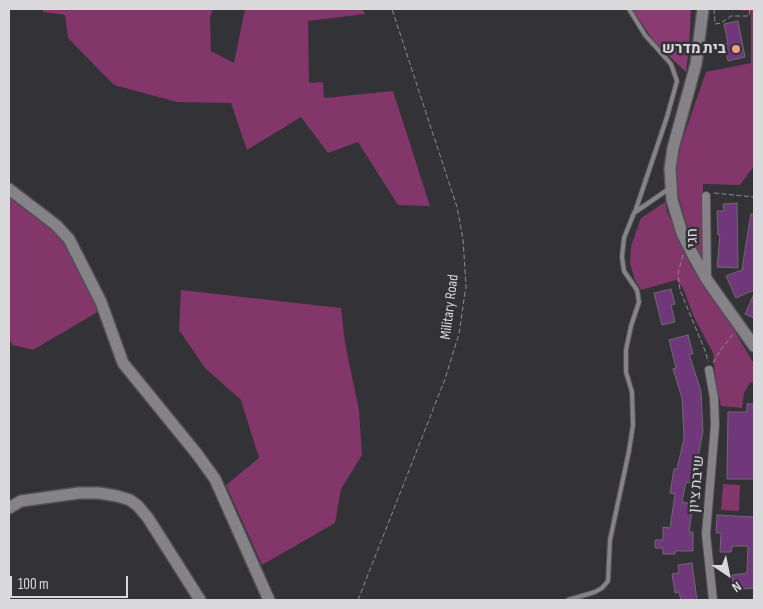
<!DOCTYPE html>
<meta charset="utf-8">
<style>
body{margin:0}
#map{position:relative;width:763px;height:609px;overflow:hidden;background:#333236;font-family:"Sofia Sans Condensed",sans-serif}
canvas{display:block}
.frame{position:absolute;inset:0;border:10px solid #d9d8db;pointer-events:none}
.north{position:absolute;left:703px;top:549px;width:50px;height:50px;-webkit-text-stroke:4px #333236;paint-order:stroke;rotate:146deg;font-size:14px;font-weight:700;line-height:20px;text-align:center;color:#d9d8db}
.north::after{content:'';display:block;margin:auto;width:18px;height:22px;background:#d9d8db;clip-path:polygon(50% 0,100% 100%,50% 72%,0 100%)}
.scale{position:absolute;left:10px;top:576px;width:118px;height:22px;box-sizing:border-box;border:2px solid #d9d8db;border-top:0;padding-left:6px;font-size:15px;line-height:18px;white-space:nowrap;color:#d9d8db;-webkit-text-stroke:4px #333236;paint-order:stroke}
</style>
<div id="map">
<canvas width="763" height="609"></canvas>
<div class="frame"></div>
<div class="north">N</div>
<div class="scale">100 m</div>
</div>
<script>
const c = document.querySelector('canvas').getContext('2d');
c.lineJoin = 'round';
function paint(path, color) {
  c.fillStyle = color;
  c.fill(path, 'evenodd');
}
function toPath(rows) {
  const path = new Path2D();
  for (const r of rows) {
    path.moveTo(r[0], r[1]);
    for (let i = 2; i < r.length; i += 2) path.lineTo(r[i], r[i + 1]);
  }
  return path;
}
function trace(path, color, width, dash) {
  c.strokeStyle = color;
  c.lineWidth = width;
  c.lineCap = dash ? 'butt' : 'round';
  c.setLineDash(dash || []);
  c.stroke(path);
}
function write(font, color, halo, rows, align = 'center') {
  c.font = font + ' "Sofia Sans Condensed",Heebo,sans-serif';
  c.lineWidth = 5;
  c.setLineDash([]);
  c.textBaseline = 'middle';
  c.strokeStyle = halo;
  c.fillStyle = color;
  for (const [text, x, y, turn = 0] of rows) {
    c.save();
    c.translate(x, y);
    c.rotate((+turn || 0) * Math.PI / 180);
    c.textAlign = isNaN(turn) ? turn : align;
    if (halo) c.strokeText(text, 0, 0);
    c.fillText(text, 0, 0);
    c.restore();
  }
}
paint(toPath([
 [43,9,213,9,210,18,211,51,234,63,245,9,363,9,365,14,308,21,309,83,323,82,324,98,393,91,430,206,398,205,358,142,328,153,301,117,247,150,231,103,177,102,114,85,68,38,65,15,43,12],
 [737,9,754,9,754,166,740,185,703,184,702,259,686,223,675,183,676,158,706,72,751,63,751,11,737,10],
 [9,186,68,230,106,307,33,350,13,345,9,340],
 [665,202,667,211,677,236,691,265,703,286,729,321,754,364,754,382,750,383,744,393,742,408,721,406,716,383,713,353,694,317,683,288,676,280,641,290,635,280,630,264,631,246,641,218],
 [181,290,341,308,345,343,359,410,362,455,341,489,335,523,262,565,226,485,259,458,241,400,205,368,179,330],
 [723,484,740,485,739,511,721,510]
]), '#82366a');
paint(toPath([
 [632,9,691,9,689,47,686,72,655,43]
]), '#8a3b71');
const building = toPath([
 [738,21,745,57,728,61,724,44,728,43,724,24,738,21],
 [737,203,738,268,717,267,720,235,718,235,717,211,724,211,723,204,737,203],
 [751,214,754,214,754,290,736,298,726,276,744,269,742,268,751,214],
 [671,289,675,304,671,305,675,322,662,325,654,293,671,289],
 [754,294,754,318,745,314,754,294],
 [688,335,693,354,689,354,701,391,703,431,693,484,686,482,682,502,693,504,689,532,693,532,693,551,675,551,675,554,663,554,663,548,655,548,655,540,663,540,663,527,670,528,675,494,670,493,674,469,677,469,684,438,682,398,673,369,676,368,669,340,688,335],
 [747,404,754,404,754,479,727,479,728,412,747,412,747,404],
 [717,515,754,517,754,588,734,590,732,575,747,573,748,546,732,546,731,552,720,552,721,533,716,533,717,515],
 [692,563,697,600,681,600,679,592,675,593,672,574,679,573,678,565,692,563]
]);
paint(building, '#71377b');
trace(building, '#6e6a6e', 1);
const lane = toPath([
 [629,9,645,35,671,64,677,81,667,117,635,212],
 [568,600,595,592,602,588,608,581,610,540,629,451,633,425,632,392,626,372,626,350,631,326,639,302,637,290,624,271,622,257,624,238,634,213,670,188]
]);
const street = toPath([
 [706,196,707,278],
 [709,370,714,398,715,425,706,534,713,600]
]);
const secondary = toPath([
 [703,9,696,64,673,148,670,169,672,200,682,233,692,253,707,280,754,346],
 [9,189,56,225,69,239,101,302,123,363,197,454,215,479,269,600],
 [9,508,21,501,79,493,99,493,117,496,130,500,138,506,148,518,200,600]
]);
trace(lane, '#504f52', 6);
trace(street, '#504f52', 10);
trace(secondary, '#504f52', 14);
trace(toPath([
 [714,9,715,24,721,23,731,16,749,16,750,9],
 [714,193,754,197],
 [683,255,678,273,680,290,706,353,708,362],
 [713,363,720,351,733,334],
 [358,600,445,379,459,334,466,286,463,239,457,207,392,9]
]), '#8d8c90', 1, [5, 2.5]);
trace(lane, '#858388', 4);
trace(street, '#858388', 8);
trace(secondary, '#858388', 11);
for (const [x, y, r, color] of [
 [736,49,5,"#f39f83"]
]) {
  const dot = new Path2D();
  dot.arc(x, y, r, 0, 2 * Math.PI);
  c.fillStyle = color;
  c.fill(dot);
  trace(dot, '#333236', 2);
}
write('bold 15px', '#d9d8db', '#333236', [
 ["בית מדרש",726,49]
], 'right');
write('15px', '#d9d8db', '#333236', [
 ["חגי",693,238,-91],
 ["Military Road",450,307,-83],
 ["שיבת ציון",697,484,-85]
]);
</script>
